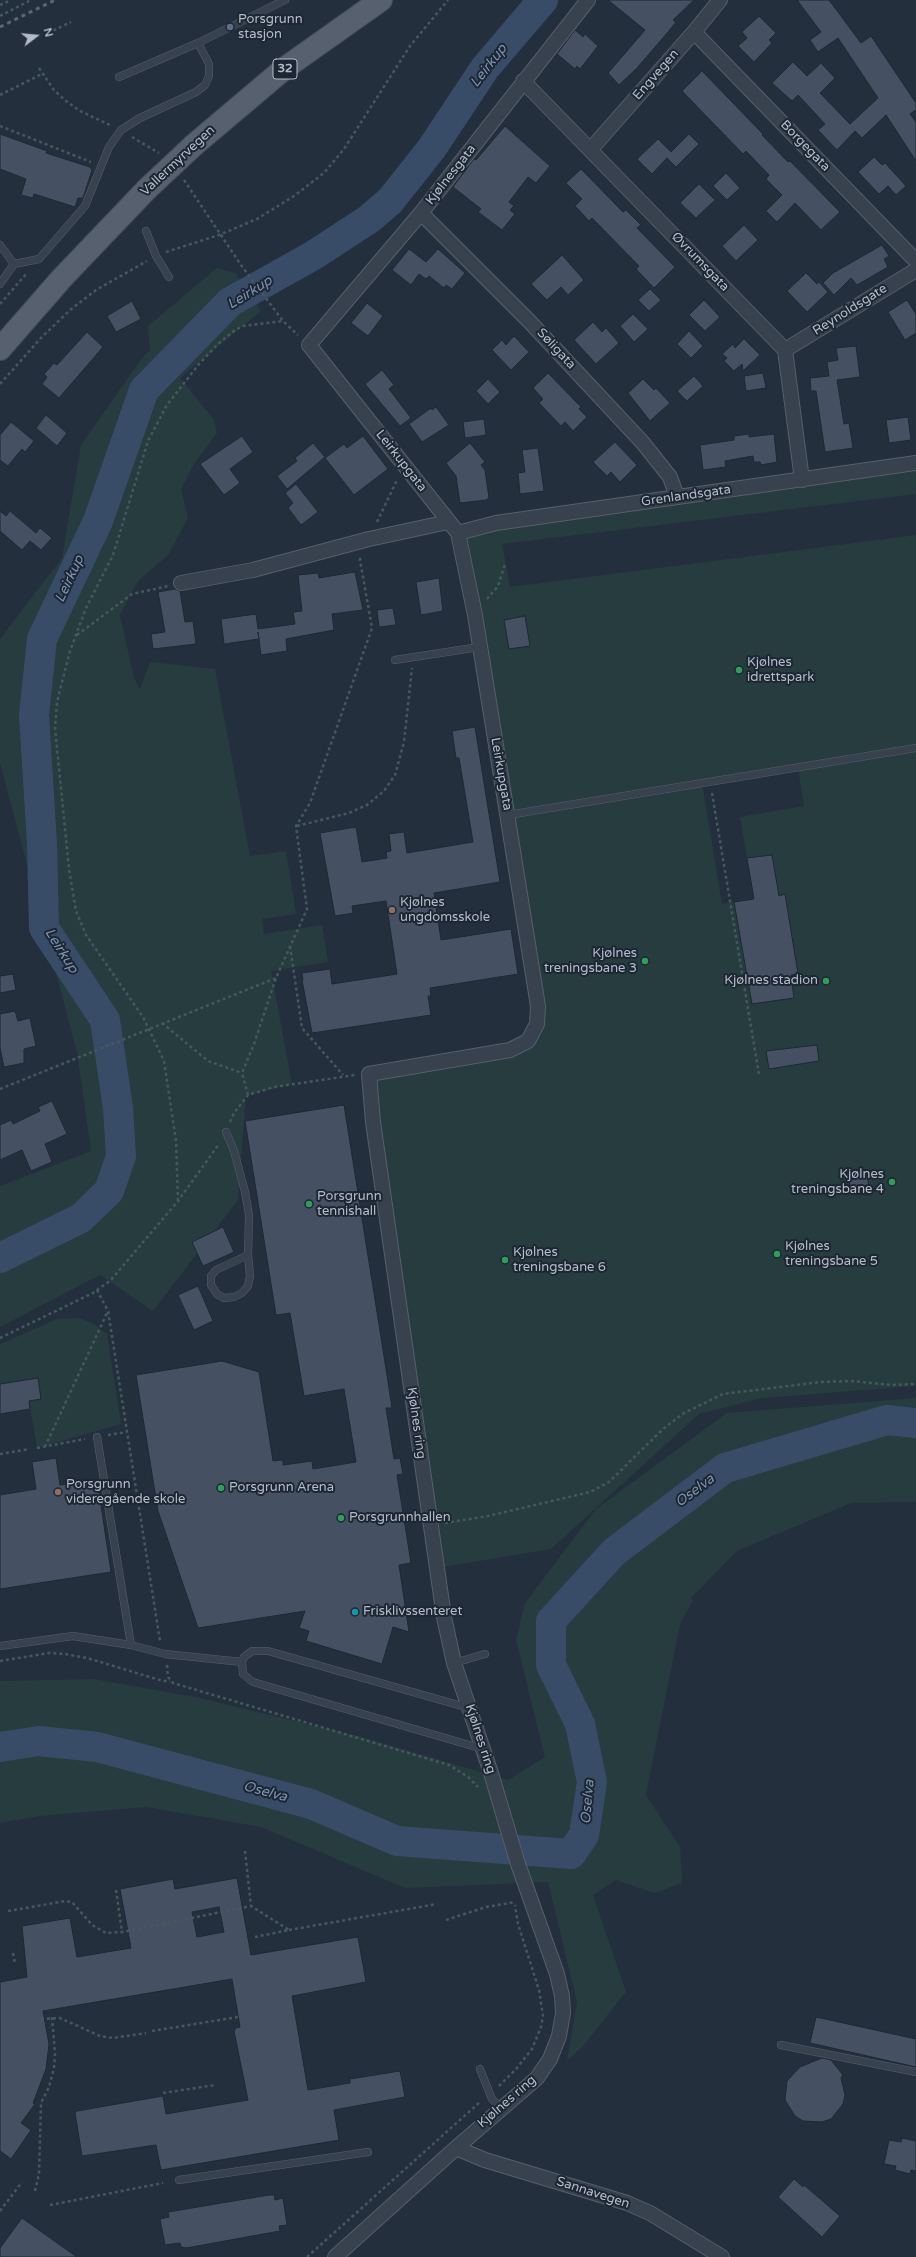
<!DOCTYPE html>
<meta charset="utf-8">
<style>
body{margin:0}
#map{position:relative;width:916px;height:2257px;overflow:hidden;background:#242f3e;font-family:"Varela Round",sans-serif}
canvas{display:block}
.north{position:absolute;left:16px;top:16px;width:40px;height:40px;-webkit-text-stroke:3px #1d2633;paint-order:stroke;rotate:74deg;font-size:11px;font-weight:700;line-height:16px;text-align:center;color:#b4bcc9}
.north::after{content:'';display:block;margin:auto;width:14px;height:18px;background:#b4bcc9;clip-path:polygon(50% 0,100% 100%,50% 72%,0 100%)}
</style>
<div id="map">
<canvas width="916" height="2257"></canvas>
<div class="north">N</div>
</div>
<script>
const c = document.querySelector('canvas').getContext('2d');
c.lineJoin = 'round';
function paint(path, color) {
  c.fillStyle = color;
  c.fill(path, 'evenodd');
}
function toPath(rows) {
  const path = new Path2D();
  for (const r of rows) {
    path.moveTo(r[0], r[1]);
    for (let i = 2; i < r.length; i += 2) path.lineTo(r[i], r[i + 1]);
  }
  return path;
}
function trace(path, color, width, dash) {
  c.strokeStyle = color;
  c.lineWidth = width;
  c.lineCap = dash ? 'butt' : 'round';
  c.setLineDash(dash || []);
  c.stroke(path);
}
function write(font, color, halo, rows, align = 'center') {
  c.font = font + ' "Varela Round",sans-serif';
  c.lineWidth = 4;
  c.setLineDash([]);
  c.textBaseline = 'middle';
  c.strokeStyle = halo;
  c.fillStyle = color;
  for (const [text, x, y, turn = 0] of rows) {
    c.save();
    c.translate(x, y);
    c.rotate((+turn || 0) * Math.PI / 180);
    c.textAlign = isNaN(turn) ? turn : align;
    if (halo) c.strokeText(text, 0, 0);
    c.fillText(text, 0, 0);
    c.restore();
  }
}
paint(toPath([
 [217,268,236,273,261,311,180,378,214,420,217,433,194,464,181,489,188,518,168,555,138,581,120,615,134,678,140,689,150,662,215,669,250,856,286,851,296,914,262,919,264,934,322,925,328,962,271,971,292,1084,248,1095,246,1093,238,1200,153,1311,100,1275,0,1327,0,1186,91,1151,77,1052,0,763,0,639,62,558,81,445,140,361,150,350,148,326],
 [916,463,916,494,502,544,510,587,916,535,916,1386,762,1398,699,1414,551,1549,437,1568,369,1074,510,1050,537,1024,458,533],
 [798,768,804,806,740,817,754,899,722,904,702,783],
 [79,1318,94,1324,107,1334,121,1424,37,1448,29,1401,41,1399,38,1379,0,1384,0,1344,57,1319],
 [916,1398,916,1502,851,1503,737,1551,691,1598,693,1600,680,1624,646,1795,680,1847,682,1883,655,1893,616,1880,593,1895,626,1992,583,2046,567,2061,577,2002,548,1882,405,1888,261,1827,146,1807,40,1816,0,1823,0,1681,94,1679,200,1698,361,1737,508,1780,545,1757,516,1640,525,1603,596,1509,727,1413]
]), '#263c3f');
trace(toPath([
 [0,1258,81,1218,109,1191,121,1156,118,1108,105,1020,44,928,42,844,34,715,42,639,98,521,144,390,230,302,314,255,369,219,390,201,432,148,485,68,543,0],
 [0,1747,39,1741,97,1747,311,1804,397,1841,571,1854,584,1835,592,1782,580,1724,551,1665,551,1621,614,1552,725,1468,887,1420,916,1423]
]), '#394c67', 30);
const building = toPath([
 [608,0,694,0,673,20,676,22,668,32,637,68,619,85,608,73,645,30,608,0],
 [797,0,829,0,861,43,871,36,916,103,916,110,910,114,916,122,916,161,886,115,862,138,855,131,837,150,818,130,825,124,798,95,792,101,772,83,793,62,807,76,821,63,835,78,820,93,850,124,878,98,838,38,818,52,810,40,821,32,797,0],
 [759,16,776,33,769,40,772,43,754,62,738,46,747,38,742,32,759,16],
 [575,30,583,37,585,34,598,46,580,69,577,66,575,69,557,54,575,30],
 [702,71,763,134,762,135,788,162,790,161,840,212,821,230,795,203,777,222,766,211,782,195,766,179,769,175,746,151,743,154,682,91,702,71],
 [505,126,550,166,536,183,528,177,509,202,514,206,510,210,515,214,502,230,478,212,481,209,453,187,474,159,476,160,505,126],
 [0,134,47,151,46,153,90,167,92,170,83,198,78,198,75,207,34,194,33,198,21,195,26,179,0,169,0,134],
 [689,134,699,144,676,167,667,158,652,174,637,159,658,139,671,152,689,134],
 [874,157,882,165,885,163,906,186,896,195,888,186,879,194,858,172,874,157],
 [581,169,623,212,626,210,641,225,637,228,675,267,654,288,636,269,639,266,592,218,589,221,575,206,582,199,566,183,581,169],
 [726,173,740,188,727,200,713,186,726,173],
 [699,184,715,200,696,218,680,203,699,184],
 [744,225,758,240,736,261,722,246,744,225],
 [882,245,889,256,884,259,888,267,857,285,851,278,834,295,823,283,833,273,882,245],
 [409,249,426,262,438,249,465,273,452,289,446,285,444,288,429,276,426,279,419,274,411,285,392,270,409,249],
 [562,255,584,280,568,295,561,287,547,300,531,284,562,255],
 [806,273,817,284,819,282,828,292,807,312,787,291,806,273],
 [650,289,661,300,649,311,638,300,650,289],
 [704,300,720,317,705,331,689,315,704,300],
 [907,300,916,314,916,333,905,340,888,312,907,300],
 [132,301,141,319,116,332,107,316,132,301],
 [367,303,383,316,368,336,351,323,367,303],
 [633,314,648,329,634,342,620,326,633,314],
 [593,322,602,332,606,328,619,343,596,364,574,340,593,322],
 [689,331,703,346,691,358,677,344,689,331],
 [87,332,103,347,59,398,42,384,47,377,44,374,54,363,57,365,87,332],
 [514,336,529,352,511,370,492,350,502,340,506,345,514,336],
 [744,339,760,355,743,371,742,364,734,371,724,361,727,358,722,354,733,344,735,348,744,339],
 [856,346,860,377,837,380,844,424,849,423,853,448,825,452,816,391,811,391,810,378,829,376,827,362,838,360,836,348,856,346],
 [382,370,394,385,389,389,411,418,400,426,365,384,382,370],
 [548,373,581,407,579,409,587,417,573,431,565,422,561,426,539,403,543,399,533,388,548,373],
 [763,373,766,388,746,391,744,376,763,373],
 [694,376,703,386,687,401,677,391,694,376],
 [488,379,500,392,488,404,476,391,488,379],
 [643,379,654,390,656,388,670,403,650,421,628,393,643,379],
 [436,407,449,425,422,442,409,424,431,408,432,410,436,407],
 [46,415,67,433,57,446,36,428,46,415],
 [908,417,911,440,889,443,886,420,908,417],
 [484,419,486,435,465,438,463,422,484,419],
 [11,422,34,441,25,452,22,449,8,466,0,460,0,435,11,422],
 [749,434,749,437,774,434,777,462,761,465,760,462,754,462,753,456,725,461,726,467,703,470,700,445,734,440,734,436,749,434],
 [242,436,253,452,230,469,240,483,224,495,200,464,242,436],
 [363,436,388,469,354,495,325,458,344,444,347,448,363,436],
 [615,442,637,465,620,482,611,472,607,476,593,462,615,442],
 [313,443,325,457,287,489,277,476,297,461,295,458,313,443],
 [470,443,485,462,481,465,485,470,489,498,486,500,460,503,456,476,446,463,470,443],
 [538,448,544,491,520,494,518,473,525,472,522,450,538,448],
 [296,484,318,512,301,525,288,508,293,503,285,493,296,484],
 [0,511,6,516,10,511,36,533,40,528,52,538,41,550,30,541,22,550,0,531,0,511],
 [355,572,363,610,332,614,334,630,286,639,287,651,261,655,258,632,259,639,224,644,221,619,256,614,258,629,295,624,293,612,302,611,298,575,318,573,319,578,355,572],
 [439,578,443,611,421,615,416,582,439,578],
 [175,589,180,591,185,622,193,621,196,644,153,649,151,634,165,632,158,592,175,589],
 [393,608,396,625,379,627,377,610,393,608],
 [525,616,530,646,509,649,504,620,525,616],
 [475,727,500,882,434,893,441,940,511,929,518,974,430,988,431,996,428,996,431,1015,312,1033,302,980,303,980,302,973,330,969,332,984,397,974,386,901,352,906,353,913,335,916,320,833,356,827,362,862,387,858,386,852,391,851,389,834,404,832,407,853,473,842,459,758,456,758,452,731,475,727],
 [772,855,779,896,785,894,798,974,791,975,794,998,752,1004,734,902,754,899,747,858,772,855],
 [13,974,16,990,0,993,0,976,13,974],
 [15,1011,18,1021,30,1018,36,1046,24,1049,24,1063,4,1067,0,1048,0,1014,15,1011],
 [817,1045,819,1061,769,1069,766,1051,817,1045],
 [52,1101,67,1134,45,1144,52,1162,31,1171,22,1150,0,1160,0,1125,11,1120,13,1124,40,1111,38,1107,52,1101],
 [344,1105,387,1375,392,1408,386,1408,394,1459,400,1458,403,1474,397,1475,411,1563,399,1565,409,1632,393,1627,382,1664,306,1641,309,1631,299,1628,305,1611,198,1628,158,1511,136,1375,222,1361,259,1372,273,1461,283,1460,283,1465,312,1461,313,1469,356,1462,344,1389,304,1396,290,1313,276,1315,245,1121,344,1105],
 [867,1174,870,1195,851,1194,849,1180,867,1174],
 [223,1227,234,1252,203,1266,192,1242,223,1227],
 [198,1286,213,1321,194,1330,178,1295,198,1286],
 [38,1378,41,1399,29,1401,30,1409,0,1414,0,1384,38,1378],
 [56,1458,60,1485,97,1479,111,1572,0,1589,0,1495,36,1489,32,1462,56,1458],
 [237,1878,251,1955,358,1937,366,1982,292,1996,308,2090,350,2083,350,2079,400,2071,405,2097,334,2110,339,2140,161,2170,156,2145,82,2156,75,2113,77,2111,163,2096,166,2114,248,2100,234,2031,236,2028,240,2027,232,1979,43,2011,49,2044,46,2069,33,2103,35,2104,21,2123,31,2130,11,2159,0,2151,0,1982,27,1977,22,1926,70,1918,77,1957,131,1948,120,1889,173,1879,175,1889,237,1878],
 [219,1907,224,1932,197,1937,192,1912,219,1907],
 [816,2017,916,2039,916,2067,810,2043,816,2017],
 [822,2058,831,2060,843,2075,841,2078,845,2095,843,2104,831,2119,822,2122,803,2121,795,2116,785,2100,787,2081,800,2067,822,2058],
 [902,2138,916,2141,916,2171,911,2170,910,2174,895,2170,896,2166,884,2164,889,2140,901,2142,902,2138],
 [794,2179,803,2187,804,2185,840,2216,822,2237,778,2197,794,2179],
 [269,2195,274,2195,275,2200,283,2198,287,2225,279,2226,280,2231,186,2248,181,2247,180,2243,165,2245,160,2219,169,2217,168,2212,269,2195],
 [22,2218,77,2257,0,2257,0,2248,22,2218]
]);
paint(building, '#455162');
trace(building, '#1f2835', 1);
const lane = toPath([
 [119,77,198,43,285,0],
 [146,231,156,256,169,277],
 [0,245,14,264,0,284],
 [14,264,39,259,85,206,109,147,121,130,140,118,196,92,205,85,209,76,209,64,198,43],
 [395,660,479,647],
 [508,815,916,748],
 [226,1132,234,1151,245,1192,249,1215,248,1255,216,1270,211,1276,211,1285,217,1294,224,1298,234,1297,242,1293,248,1286,250,1276,248,1255],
 [97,1437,131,1645],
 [0,1646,73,1636,131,1645,165,1654,242,1662],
 [454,1663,485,1654],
 [469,1708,268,1651,252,1651,244,1657,242,1662,243,1674,253,1682,483,1749],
 [781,2045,916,2072],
 [480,2069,492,2099,501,2108],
 [179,2180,368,2152]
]);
const street = toPath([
 [694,32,916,261],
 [523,81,785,350,802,480],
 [591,149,694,32,720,0],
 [421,213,530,322,643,443,670,477,677,497],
 [785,350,916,270],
 [458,533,496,523,916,463],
 [181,583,253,570,369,539,448,522],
 [456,2148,485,2160,627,2203,650,2213,722,2257],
 [335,2257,456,2148,537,2078,550,2059,559,2036,563,2013,562,1996,557,1974,518,1864,491,1773,454,1663,444,1617,373,1122,369,1074,510,1050,528,1041,537,1024,538,1006,475,615,458,533,309,345,421,213,588,0]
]);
const primary = toPath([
 [194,145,285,68,381,0],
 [0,349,62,278,147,189]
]);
trace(lane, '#565f6c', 8);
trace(street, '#565f6c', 16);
trace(primary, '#414a57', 24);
trace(toPath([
 [0,5,11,0],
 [0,16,31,0],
 [48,33,71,22],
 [39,68,54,90,66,101,80,111,110,125],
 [0,95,42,74],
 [0,126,91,162],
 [132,137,159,153],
 [184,180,241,265,283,321,298,335],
 [166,252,219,235,257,219,294,196,324,173,344,149,410,46,448,0],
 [0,304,27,273],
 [0,384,41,338,70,310,96,290,147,261],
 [377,522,397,480],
 [487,599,498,586,505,564],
 [77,635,132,594,168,586],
 [712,793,759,1075],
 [297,826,349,813,367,805,384,791,395,775,404,742,412,668],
 [290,946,302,1028,343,1075],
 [162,1023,208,1061,242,1073],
 [0,1089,276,978],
 [248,1095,242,1073,254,1044,276,978,307,909,296,826,310,803,372,628,360,560,361,556],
 [230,1122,234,1113,248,1095,274,1087,355,1075],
 [178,1201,176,1141,164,1061,143,1017,86,935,76,911,69,869,55,728,57,702,70,651,86,608,113,555,148,441,167,405,199,364,219,343,235,330,243,326,283,321],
 [97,1290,108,1311,160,1641],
 [0,1338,93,1293,111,1280,178,1201,219,1144],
 [108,1435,127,1432],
 [45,1447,107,1313],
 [37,1448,85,1439],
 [0,1454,29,1449],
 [445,1523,488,1516,590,1492,609,1482,663,1429,684,1413,723,1394,821,1382,852,1381,891,1385,916,1384],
 [0,1661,49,1653,65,1654,87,1658,163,1681,170,1681],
 [167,1665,168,1677,173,1683,449,1765,468,1777,478,1787],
 [245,1851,251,1906],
 [116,1890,122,1932],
 [8,1911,66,1901,72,1902,92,1925,106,1933,122,1932,251,1906,289,1930,255,1937],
 [446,1920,486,1907,515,1902],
 [289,1930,437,1904],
 [13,1953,15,1964],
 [41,2019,60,2018,100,2036,113,2038,146,2033],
 [152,2031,238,2017],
 [499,2086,516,2069,532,2049,541,2027,543,2016,539,1990,518,1924,515,1905],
 [163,2093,215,2085],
 [35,2191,39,2174,41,2103,49,2087,54,2068,55,2054,52,2017],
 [50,2205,163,2183],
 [0,2211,22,2182],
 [307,2257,480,2102]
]), '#44595c', 2.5, [3, 3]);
trace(lane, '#38414e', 7);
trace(street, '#38414e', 14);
trace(primary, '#56606e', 22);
trace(toPath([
 [0,27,55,0]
]), '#5a6575', 3, [4, 4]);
const primaryBridge = toPath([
 [147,189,194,145]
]);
trace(primaryBridge, '#414a57', 24, []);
trace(primaryBridge, '#56606e', 22);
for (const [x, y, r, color] of [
 [230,27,4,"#5c6f8a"],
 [739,670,4,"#2e9e5b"],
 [392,910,4,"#8d6e63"],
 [645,961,4,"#2e9e5b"],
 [826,981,4,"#2e9e5b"],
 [892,1182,4,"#2e9e5b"],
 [309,1204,4,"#2e9e5b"],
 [777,1254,4,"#2e9e5b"],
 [505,1260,4,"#2e9e5b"],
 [221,1488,4,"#2e9e5b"],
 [58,1492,4,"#8d6e63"],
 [341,1518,4,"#2e9e5b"],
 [355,1612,4,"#0f9aa8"]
]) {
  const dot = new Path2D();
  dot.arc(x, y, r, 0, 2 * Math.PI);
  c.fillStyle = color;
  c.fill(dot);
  trace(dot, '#1d2633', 1.5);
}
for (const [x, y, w] of [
 [285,69,24]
]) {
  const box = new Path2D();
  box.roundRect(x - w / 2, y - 10, w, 20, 3);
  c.fillStyle = '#1d2633';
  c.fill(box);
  trace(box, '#b4bcc9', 1);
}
write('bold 12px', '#b4bcc9', null, [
 ["32",285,69]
]);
write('13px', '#b4bcc9', '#1d2633', [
 ["Porsgrunn",238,20],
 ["stasjon",238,35],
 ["Kjølnes",747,663],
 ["idrettspark",747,678],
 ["Kjølnes",400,903],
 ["ungdomsskole",400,918],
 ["Kjølnes",637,954,"right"],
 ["treningsbane 3",637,969,"right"],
 ["Kjølnes stadion",818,981,"right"],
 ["Kjølnes",884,1175,"right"],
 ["treningsbane 4",884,1190,"right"],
 ["Porsgrunn",317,1197],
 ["tennishall",317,1212],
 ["Kjølnes",785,1247],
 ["treningsbane 5",785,1262],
 ["Kjølnes",513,1253],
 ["treningsbane 6",513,1268],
 ["Porsgrunn",66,1485],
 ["videregående skole",66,1500],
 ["Porsgrunn Arena",229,1488],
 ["Porsgrunnhallen",349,1518],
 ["Frisklivssenteret",363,1612]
], 'left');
write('13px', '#b4bcc9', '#1d2633', [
 ["Engvegen",656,75,-49],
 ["Borgegata",805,146,46],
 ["Vallermyrvegen",178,161,-43],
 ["Kjølnesgata",451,175,-52],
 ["Øvrumsgata",700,262,46],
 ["Reynoldsgate",850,310,-32],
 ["Søligata",556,349,47],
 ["Leirkupgata",401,461,52],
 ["Grenlandsgata",686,496,-8],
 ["Leirkupgata",501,774,80],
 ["Kjølnes ring",416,1423,82],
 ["Kjølnes ring",480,1739,72],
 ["Kjølnes ring",507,2102,-41],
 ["Sannavegen",593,2193,18]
]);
write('italic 14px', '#7c92b1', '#1d2633', [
 ["Leirkup",489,66,-52],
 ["Leirkup",250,293,-32],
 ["Leirkup",70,579,-65],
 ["Leirkup",61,951,58],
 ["Oselva",695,1491,-37],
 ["Oselva",265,1792,15],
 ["Oselva",588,1802,-85]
]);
</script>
